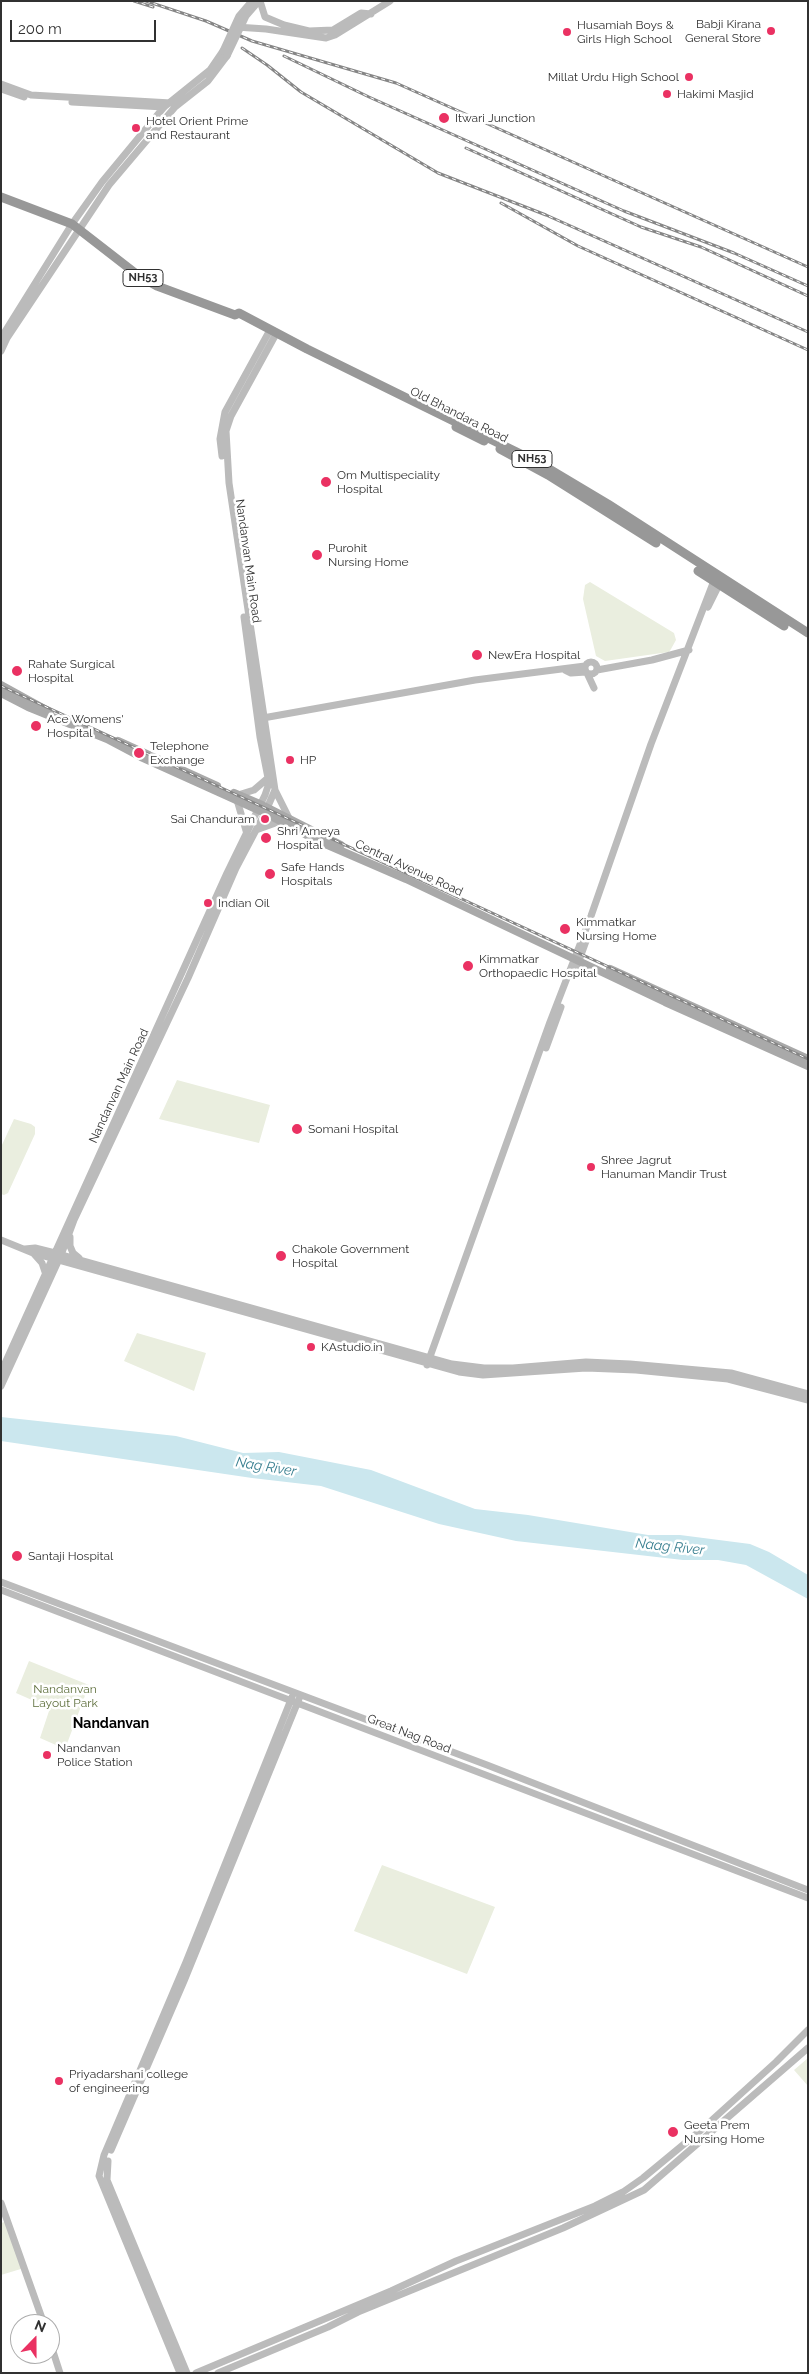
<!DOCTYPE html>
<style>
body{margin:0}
#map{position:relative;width:809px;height:2374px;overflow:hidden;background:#fff;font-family:Raleway,sans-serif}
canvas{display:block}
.frame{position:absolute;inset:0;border:2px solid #313131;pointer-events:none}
.north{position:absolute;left:10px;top:2314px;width:50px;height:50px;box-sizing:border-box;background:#fff;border:1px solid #adadad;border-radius:50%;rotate:22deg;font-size:14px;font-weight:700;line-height:20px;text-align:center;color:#313131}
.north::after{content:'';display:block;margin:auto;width:18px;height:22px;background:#ea3162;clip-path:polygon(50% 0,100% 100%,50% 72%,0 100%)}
.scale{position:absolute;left:10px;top:20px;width:146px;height:22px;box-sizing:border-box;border:2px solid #313131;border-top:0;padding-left:6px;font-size:15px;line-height:18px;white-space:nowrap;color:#313131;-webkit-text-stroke:4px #fff;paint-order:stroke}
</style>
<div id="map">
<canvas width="809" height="2374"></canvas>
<div class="frame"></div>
<div class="north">N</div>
<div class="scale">200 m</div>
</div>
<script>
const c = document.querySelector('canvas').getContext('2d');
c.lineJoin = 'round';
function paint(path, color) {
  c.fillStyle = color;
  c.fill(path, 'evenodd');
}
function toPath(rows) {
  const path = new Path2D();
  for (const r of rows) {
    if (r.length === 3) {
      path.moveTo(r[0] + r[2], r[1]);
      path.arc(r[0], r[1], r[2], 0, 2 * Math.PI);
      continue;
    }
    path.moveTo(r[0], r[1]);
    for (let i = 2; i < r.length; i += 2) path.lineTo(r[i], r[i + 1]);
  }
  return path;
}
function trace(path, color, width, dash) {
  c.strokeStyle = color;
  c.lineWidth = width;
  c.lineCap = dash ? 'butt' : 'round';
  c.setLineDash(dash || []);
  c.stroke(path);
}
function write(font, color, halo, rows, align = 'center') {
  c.font = font + ' Raleway,sans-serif';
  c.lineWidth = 5;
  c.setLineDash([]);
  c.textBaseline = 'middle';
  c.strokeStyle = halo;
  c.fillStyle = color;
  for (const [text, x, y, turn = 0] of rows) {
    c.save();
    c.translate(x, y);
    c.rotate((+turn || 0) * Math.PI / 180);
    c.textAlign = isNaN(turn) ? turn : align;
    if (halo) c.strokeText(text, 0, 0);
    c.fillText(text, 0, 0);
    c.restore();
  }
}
paint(toPath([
 [590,582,674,633,676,640,671,649,669,652,605,661,596,656,583,599,585,585],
 [177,1080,270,1105,259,1143,159,1119],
 [14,1119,31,1124,35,1127,35,1134,8,1193,4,1195,1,1194,1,1147],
 [137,1333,206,1353,194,1391,124,1361],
 [29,1661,89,1685,65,1749,40,1738,50,1708,16,1693],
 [382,1865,495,1907,467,1974,354,1931],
 [808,2058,808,2086,794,2070],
 [8,2221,24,2268,1,2275,1,2223]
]), '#eaeedf');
paint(toPath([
 [1,1417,176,1436,243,1453,279,1452,371,1470,475,1509,528,1515,648,1535,680,1535,750,1544,769,1552,808,1575,808,1599,746,1565,718,1560,683,1560,516,1541,439,1524,321,1486,252,1478,1,1441]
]), '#cbe7ee');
trace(toPath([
 [260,1,265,17,284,25,309,31,333,30,361,13,371,14],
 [236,27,266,29,326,38,335,35,390,1],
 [1,84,31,95,171,103],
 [1,89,24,97],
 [72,102,164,107],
 [1,338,72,224,102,182,164,107,210,70,223,51],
 [1,351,7,338,109,185,175,107,208,81,227,56],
 [222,456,220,439,225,412,270,330],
 [708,607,721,581],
 [591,668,6],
 [565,670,571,673,586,672],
 [597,670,652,660,689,650],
 [587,673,594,688],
 [263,718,475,680,585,666],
 [275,790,290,820],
 [238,795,254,790,268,778],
 [237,800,247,834],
 [256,830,281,821],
 [577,966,586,941],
 [546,1048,561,1007],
 [70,1237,70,1246,73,1253,79,1258],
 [1,1240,33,1253,459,1372,483,1375,586,1368,636,1370,728,1379,808,1400],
 [25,1249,35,1248,55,1253,452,1364,484,1368,513,1368,586,1362,630,1364,731,1373,808,1394],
 [34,1254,42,1263,46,1275],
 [427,1365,550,1022,591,916,651,744,715,578],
 [1,1372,227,873,265,795,269,783,260,737,244,617],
 [1,1386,61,1255,74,1220,188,978,236,868,265,813,275,790,229,483,226,431,231,416,276,334],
 [1,1582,487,1765,808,1890],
 [1,1590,808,1898],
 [111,2150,184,1981,299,1699],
 [108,2161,107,2180,187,2373],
 [1,2203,44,2324],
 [50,2342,60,2373],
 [180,2373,99,2176,104,2155,186,1962,292,1697],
 [196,2373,391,2291,456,2261,595,2206,623,2192,643,2178,701,2130,776,2062,808,2030],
 [218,2373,328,2327,358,2312,563,2228,644,2190,808,2048]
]), '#bbb', 7);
trace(toPath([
 [1,685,50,712],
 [1,693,28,707,107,739,141,757,265,813,316,840,406,879,665,1002,808,1066],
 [118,741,162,761],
 [173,766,217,786],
 [234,793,262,805,341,845],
 [610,969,808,1059]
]), '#a9a9a9', 8);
trace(toPath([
 [1,197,72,224,139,276,157,286,235,315,239,313,307,349,541,464,608,504,808,633],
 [456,427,484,441],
 [500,449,548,475,656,543],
 [698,571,784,626]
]), '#989898', 9);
const rail = toPath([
 [134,1,153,7],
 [146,1,206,21,252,41,396,83,808,267],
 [242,48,267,65,301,92,438,173,546,215,808,332],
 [284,56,369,97,624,211,734,253,808,286],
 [466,148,641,227,701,247,808,296],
 [501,203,578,246,808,350],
 [1,686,808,1059]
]);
trace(rail, '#868686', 3);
trace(rail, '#fff', 1, [4]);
trace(toPath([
 [223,51,239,16,252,1],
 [227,56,246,16,259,1]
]), '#bbb', 7);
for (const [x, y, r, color] of [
 [771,31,5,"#ea3162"],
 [567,32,5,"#ea3162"],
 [689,77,5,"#ea3162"],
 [667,94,5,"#ea3162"],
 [444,118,6,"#ea3162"],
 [136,128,5,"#ea3162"],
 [326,482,6,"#ea3162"],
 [317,555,6,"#ea3162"],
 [477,655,6,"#ea3162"],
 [17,671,6,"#ea3162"],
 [36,726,6,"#ea3162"],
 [139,753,6,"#ea3162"],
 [290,760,5,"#ea3162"],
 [265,819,5,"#ea3162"],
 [266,838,6,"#ea3162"],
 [270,874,6,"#ea3162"],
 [208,903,5,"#ea3162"],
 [565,929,6,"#ea3162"],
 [468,966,6,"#ea3162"],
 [297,1129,6,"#ea3162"],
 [591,1167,5,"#ea3162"],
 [281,1256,6,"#ea3162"],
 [311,1347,5,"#ea3162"],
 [17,1556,6,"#ea3162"],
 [47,1755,5,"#ea3162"],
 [59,2081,5,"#ea3162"],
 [673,2132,6,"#ea3162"]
]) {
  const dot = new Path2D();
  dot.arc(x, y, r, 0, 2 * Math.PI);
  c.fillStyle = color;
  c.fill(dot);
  trace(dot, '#fff', 2);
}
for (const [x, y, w] of [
 [143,278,40],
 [532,459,40]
]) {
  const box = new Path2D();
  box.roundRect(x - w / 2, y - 8.5, w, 17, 4);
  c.fillStyle = '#fff';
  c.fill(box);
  trace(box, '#313131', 1);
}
write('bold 11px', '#313131', null, [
 ["NH53",143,278],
 ["NH53",532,459]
]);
write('12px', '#313131', '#fff', [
 ["Babji Kirana",761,24,"right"],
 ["General Store",761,38,"right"],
 ["Husamiah Boys &",577,25],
 ["Girls High School",577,39],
 ["Millat Urdu High School",679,77,"right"],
 ["Hakimi Masjid",677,94],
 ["Itwari Junction",455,118],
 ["Hotel Orient Prime",146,121],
 ["and Restaurant",146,135],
 ["Om Multispeciality",337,475],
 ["Hospital",337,489],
 ["Purohit",328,548],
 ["Nursing Home",328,562],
 ["NewEra Hospital",488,655],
 ["Rahate Surgical",28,664],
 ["Hospital",28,678],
 ["Ace Womens'",47,719],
 ["Hospital",47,733],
 ["Telephone",150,746],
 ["Exchange",150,760],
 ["HP",300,760],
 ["Sai Chanduram",255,819,"right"],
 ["Shri Ameya",277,831],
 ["Hospital",277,845],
 ["Safe Hands",281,867],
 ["Hospitals",281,881],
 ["Indian Oil",218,903],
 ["Kimmatkar",576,922],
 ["Nursing Home",576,936],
 ["Kimmatkar",479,959],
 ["Orthopaedic Hospital",479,973],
 ["Somani Hospital",308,1129],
 ["Shree Jagrut",601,1160],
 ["Hanuman Mandir Trust",601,1174],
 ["Chakole Government",292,1249],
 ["Hospital",292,1263],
 ["KAstudio.in",321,1347],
 ["Santaji Hospital",28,1556],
 ["Nandanvan",57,1748],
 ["Police Station",57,1762],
 ["Priyadarshani college",69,2074],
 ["of engineering",69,2088],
 ["Geeta Prem",684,2125],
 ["Nursing Home",684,2139]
], 'left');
write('12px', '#313131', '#fff', [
 ["Old Bhandara Road",459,415,27],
 ["Nandanvan Main Road",248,561,82],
 ["Central Avenue Road",409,868,25],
 ["Nandanvan Main Road",119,1086,-65],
 ["Great Nag Road",409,1734,21]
]);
write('12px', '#5e6f3c', '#fff', [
 ["Nandanvan",65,1689],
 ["Layout Park",65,1703]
]);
write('italic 14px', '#397f90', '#fff', [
 ["Nag River",266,1467,9],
 ["Naag River",670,1547,6]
]);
write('bold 14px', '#000', '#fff', [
 ["Nandanvan",111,1724]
]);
</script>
